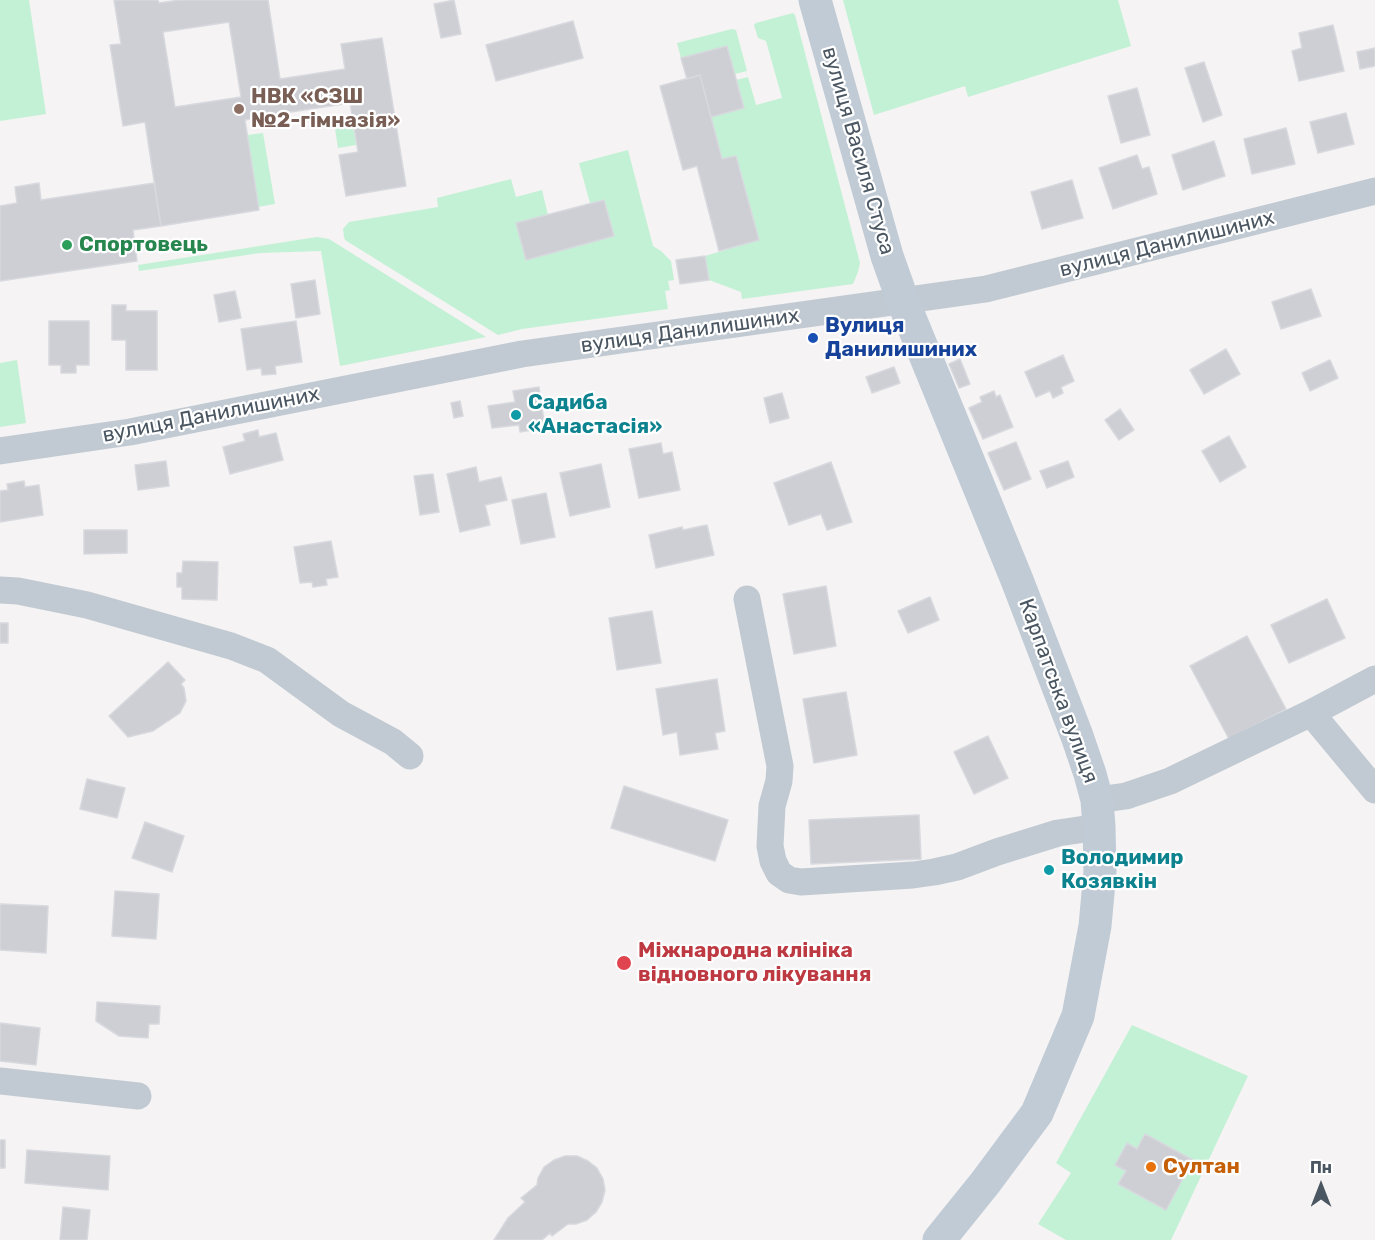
<!DOCTYPE html>
<meta charset="utf-8">
<style>
body{margin:0}
#map{position:relative;width:1375px;height:1240px;overflow:hidden;background:#f5f3f3;font-family:Rubik,sans-serif}
canvas{display:block}
.north{position:absolute;left:1291px;top:1156px;width:60px;height:60px;-webkit-text-stroke:4px #fff;paint-order:stroke;rotate:0deg;font-size:16px;font-weight:700;line-height:24px;text-align:center;color:#4a5661}
.north::after{content:'';display:block;margin:auto;width:21px;height:27px;background:#4a5661;clip-path:polygon(50% 0,100% 100%,50% 72%,0 100%)}
</style>
<div id="map">
<canvas width="1375" height="1240"></canvas>
<div class="north">Пн</div>
</div>
<script>
const c = document.querySelector('canvas').getContext('2d');
c.lineJoin = 'round';
function paint(path, color) {
  c.fillStyle = color;
  c.fill(path, 'evenodd');
}
function toPath(rows) {
  const path = new Path2D();
  for (const r of rows) {
    path.moveTo(r[0], r[1]);
    for (let i = 2; i < r.length; i += 2) path.lineTo(r[i], r[i + 1]);
  }
  return path;
}
function trace(path, color, width, dash) {
  c.strokeStyle = color;
  c.lineWidth = width;
  c.lineCap = dash ? 'butt' : 'round';
  c.setLineDash(dash || []);
  c.stroke(path);
}
function write(font, color, halo, rows, align = 'center') {
  c.font = font + ' Rubik,sans-serif';
  c.lineWidth = 4.5;
  c.setLineDash([]);
  c.textBaseline = 'middle';
  c.strokeStyle = halo;
  c.fillStyle = color;
  for (const [text, x, y, turn = 0] of rows) {
    c.save();
    c.translate(x, y);
    c.rotate((+turn || 0) * Math.PI / 180);
    c.textAlign = isNaN(turn) ? turn : align;
    if (halo) c.strokeText(text, 0, 0);
    c.fillText(text, 0, 0);
    c.restore();
  }
}
paint(toPath([
 [0,0,29,0,46,114,0,121],
 [843,0,1118,0,1131,46,968,97,965,86,874,115],
 [793,13,795,15,860,263,858,272,853,284,742,299,741,292,709,280,705,256,759,240,736,156,722,159,711,117,743,108,736,80,748,77,756,105,782,98,766,41,758,38,754,25,756,23],
 [732,29,736,30,747,71,735,74,681,58,677,43],
 [352,119,356,145,338,148,334,122],
 [263,133,275,204,258,207,247,135],
 [628,150,653,246,661,251,671,261,674,280,668,281,670,290,665,291,668,309,522,329,498,335,345,240,344,237,343,229,349,222,438,207,437,198,511,179,516,197,542,190,548,215,526,260,613,236,604,200,590,203,579,163],
 [317,237,329,239,486,337,340,366,321,251,260,253,139,271,138,265],
 [17,360,26,423,0,427,0,363],
 [1132,1025,1248,1076,1171,1240,1066,1240,1038,1224,1071,1173,1056,1163]
]), '#c3f1d5');
const building = toPath([
 [114,0,158,0,159,3,179,0,268,0,280,79,345,69,341,44,382,38,406,186,346,196,339,155,358,152,350,103,271,115,245,120,259,210,161,226,145,122,123,126,110,45,121,44,114,0],
 [229,22,241,97,175,107,163,32,229,22],
 [454,0,461,34,441,38,434,4,454,0],
 [573,21,583,58,496,81,486,45,573,21],
 [1333,25,1344,71,1299,81,1292,51,1302,48,1299,33,1333,25],
 [727,46,744,108,711,117,700,75,687,79,681,58,727,46],
 [1375,48,1375,66,1360,69,1357,52,1375,48],
 [1204,62,1222,115,1203,122,1185,68,1204,62],
 [700,75,722,159,736,156,759,240,719,251,697,166,683,170,660,86,700,75],
 [1137,88,1150,135,1121,143,1108,96,1137,88],
 [1346,113,1354,144,1318,153,1310,122,1346,113],
 [1286,128,1295,164,1252,174,1244,139,1286,128],
 [1214,141,1225,176,1183,190,1172,155,1214,141],
 [1137,155,1142,169,1149,167,1157,194,1113,209,1099,168,1137,155],
 [1072,180,1083,218,1042,229,1031,192,1072,180],
 [39,183,41,200,154,183,161,226,133,230,137,261,0,281,0,206,17,203,15,187,39,183],
 [604,200,614,236,526,260,516,223,604,200],
 [705,256,709,280,680,284,676,260,705,256],
 [315,280,320,314,296,318,291,284,315,280],
 [1311,289,1321,316,1281,329,1272,302,1311,289],
 [235,291,241,318,219,322,214,295,235,291],
 [112,305,126,305,126,311,157,311,157,370,126,370,126,340,112,340,112,305],
 [49,321,89,321,89,365,76,365,76,373,61,373,61,365,49,365,49,321],
 [296,321,302,362,275,366,276,374,262,375,261,368,247,370,241,329,296,321],
 [1226,349,1240,374,1204,394,1190,370,1226,349],
 [1063,355,1074,381,1061,387,1063,393,1053,398,1050,391,1036,397,1025,372,1063,355],
 [960,359,970,384,959,388,949,364,960,359],
 [1330,360,1338,378,1310,391,1302,373,1330,360],
 [894,367,900,383,872,393,866,377,894,367],
 [539,387,545,428,520,432,519,425,492,428,488,406,515,402,513,391,539,387],
 [994,391,996,397,1000,395,1013,427,983,439,969,408,982,402,980,397,994,391],
 [782,393,789,418,770,423,764,398,782,393],
 [460,401,463,416,454,418,451,403,460,401],
 [1120,409,1134,430,1119,440,1105,420,1120,409],
 [258,430,259,437,276,433,283,460,230,474,223,447,245,441,243,434,258,430],
 [1229,436,1246,467,1220,482,1202,451,1229,436],
 [1016,442,1031,479,1004,490,988,453,1016,442],
 [661,443,663,454,672,452,680,490,639,498,629,449,661,443],
 [166,461,169,486,138,490,135,465,166,461],
 [1068,461,1074,477,1047,488,1040,471,1068,461],
 [831,462,852,522,827,530,821,514,789,525,774,483,831,462],
 [601,464,610,507,570,516,560,473,601,464],
 [476,467,479,482,501,477,507,500,485,505,490,525,460,532,447,474,476,467],
 [433,474,439,512,420,515,414,476,433,474],
 [24,481,25,487,39,485,43,515,0,522,0,491,8,490,7,484,24,481],
 [546,493,555,537,521,544,512,500,546,493],
 [707,525,714,555,656,568,649,535,682,527,683,530,707,525],
 [84,530,127,530,127,553,84,554,84,530],
 [331,541,338,577,326,579,327,585,313,587,312,582,300,583,294,547,331,541],
 [183,561,218,562,217,600,182,599,182,587,177,587,177,573,182,573,183,561],
 [826,586,836,646,794,654,783,594,826,586],
 [930,597,939,620,908,633,898,611,930,597],
 [1327,599,1345,638,1289,663,1271,625,1327,599],
 [652,611,661,663,617,670,609,618,652,611],
 [0,623,8,623,8,643,0,643,0,623],
 [1247,636,1286,709,1229,739,1190,666,1247,636],
 [168,662,185,680,181,684,184,688,186,701,180,713,153,731,128,737,109,716,168,662],
 [717,679,725,731,715,733,718,749,680,755,677,732,663,735,656,689,717,679],
 [846,692,857,755,814,763,803,699,846,692],
 [988,736,1008,778,974,794,954,752,988,736],
 [87,779,125,788,117,818,80,809,87,779],
 [624,786,728,820,715,861,611,828,624,786],
 [919,815,921,859,811,864,809,820,919,815],
 [145,822,184,836,172,872,132,858,145,822],
 [115,891,159,894,156,939,112,936,115,891],
 [0,904,48,906,46,953,0,950,0,904],
 [97,1002,160,1006,159,1024,149,1024,148,1038,119,1036,96,1021,97,1002],
 [0,1023,40,1028,36,1065,0,1061,0,1023],
 [1145,1134,1193,1160,1166,1210,1118,1184,1126,1171,1115,1165,1127,1143,1137,1149,1145,1134],
 [0,1140,5,1140,5,1168,0,1168,0,1140],
 [27,1150,110,1156,108,1190,25,1183,27,1150],
 [565,1156,577,1156,588,1161,597,1168,603,1179,605,1190,602,1202,596,1212,587,1220,576,1224,568,1224,552,1236,550,1233,542,1240,494,1240,508,1218,525,1202,521,1198,537,1185,538,1178,544,1167,554,1160,565,1156],
 [63,1207,90,1210,87,1240,60,1240,63,1207]
]);
paint(building, '#cdcfd5');
trace(building, '#d7d9de', 1.5);
trace(toPath([
 [0,451,130,432,522,354,986,289,1375,191],
 [0,590,18,591,87,605,231,646,267,660,341,714,393,742,410,756],
 [747,599,780,766,779,781,772,806,770,846,773,861,779,873,789,880,801,882,913,875,934,872,957,867,997,852,1058,833,1099,827],
 [1311,713,1375,790],
 [1097,800,1126,796,1170,781,1311,713,1375,679],
 [0,1081,138,1096]
]), '#c1cad2', 27);
trace(toPath([
 [815,0,887,256,903,301,1017,580,1077,736,1090,774,1097,800,1099,827,1100,871,1095,926,1078,1016,1037,1113,985,1183,939,1240]
]), '#c1cbd6', 33);
for (const [x, y, r, color] of [
 [239,109,6,"#8d6e63"],
 [67,245,6,"#2e9e5b"],
 [813,338,6,"#1a4fb4"],
 [516,415,6,"#0f9aa8"],
 [1049,870,6,"#0f9aa8"],
 [624,963,8,"#e0444e"],
 [1151,1167,6,"#e8710a"]
]) {
  const dot = new Path2D();
  dot.arc(x, y, r, 0, 2 * Math.PI);
  c.fillStyle = color;
  c.fill(dot);
  trace(dot, '#fff', 2);
}
write('bold 21px', '#785e54', '#fff', [
 ["НВК «СЗШ",251,97],
 ["№2-гімназія»",251,121]
], 'left');
write('21px', '#4a5661', '#fff', [
 ["вулиця Василя Стуса",858,151,74],
 ["вулиця Данилишиних",1167,244,-14],
 ["вулиця Данилишиних",690,331,-8],
 ["вулиця Данилишиних",211,415,-11],
 ["Карпатська вулиця",1058,691,70]
]);
write('bold 21px', '#27864d', '#fff', [
 ["Спортовець",79,245]
], 'left');
write('bold 21px', '#164399', '#fff', [
 ["Вулиця",825,326],
 ["Данилишиних",825,350]
], 'left');
write('bold 21px', '#0d838f', '#fff', [
 ["Садиба",528,403],
 ["«Анастасія»",528,427],
 ["Володимир",1061,858],
 ["Козявкін",1061,882]
], 'left');
write('bold 21px', '#be3a42', '#fff', [
 ["Міжнародна клініка",638,951],
 ["відновного лікування",638,975]
], 'left');
write('bold 21px', '#c56008', '#fff', [
 ["Султан",1163,1167]
], 'left');
</script>
